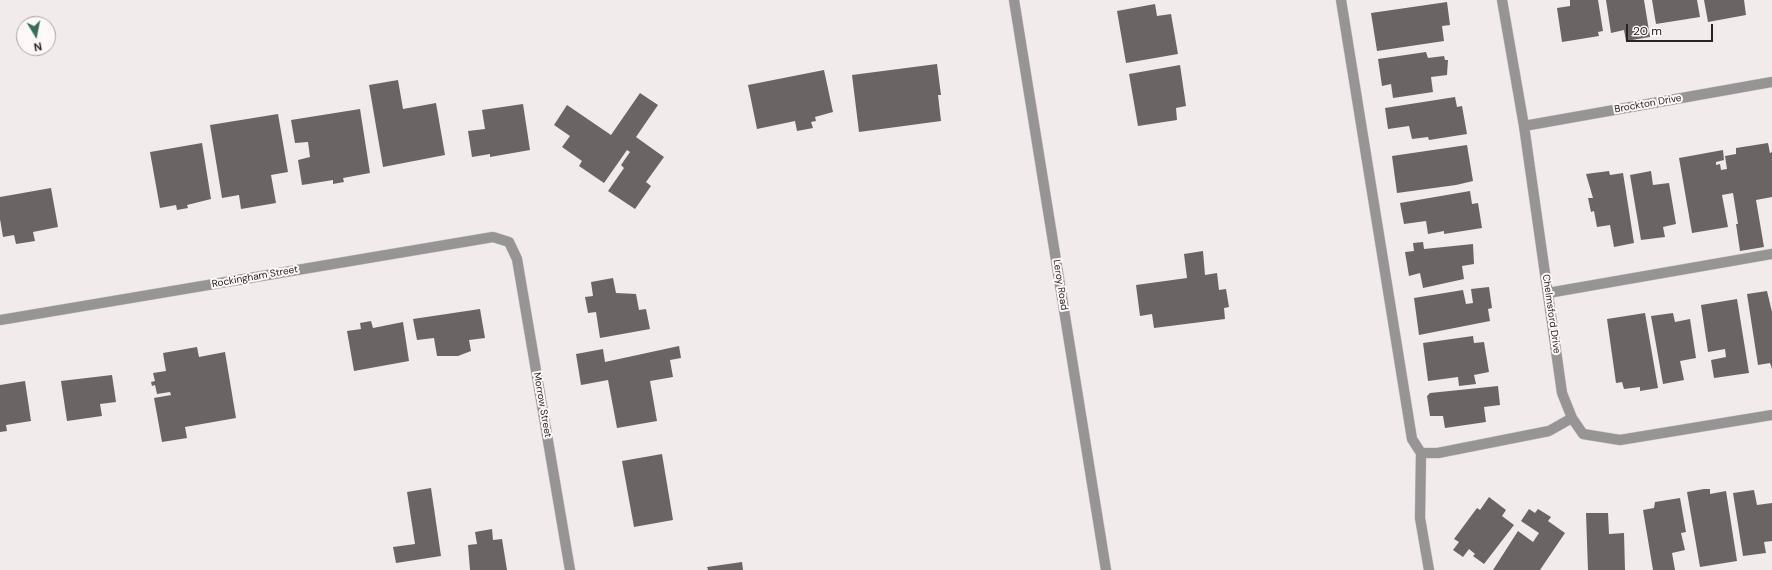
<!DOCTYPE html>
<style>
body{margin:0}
#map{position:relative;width:1772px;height:570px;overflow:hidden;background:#f2ebeb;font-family:"DM Sans",sans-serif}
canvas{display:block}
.north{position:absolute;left:16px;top:16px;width:40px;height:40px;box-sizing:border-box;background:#fff8f8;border:1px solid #a9a3a3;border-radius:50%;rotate:170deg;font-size:11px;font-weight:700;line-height:16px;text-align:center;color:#272424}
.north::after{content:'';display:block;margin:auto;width:14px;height:18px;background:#336f5a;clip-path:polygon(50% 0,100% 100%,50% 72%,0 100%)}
.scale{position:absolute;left:1626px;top:24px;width:87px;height:18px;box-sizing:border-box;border:2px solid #272424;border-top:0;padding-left:5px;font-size:12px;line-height:14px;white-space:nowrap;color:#272424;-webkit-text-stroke:3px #fff8f8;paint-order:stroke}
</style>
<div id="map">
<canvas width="1772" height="570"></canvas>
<div class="north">N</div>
<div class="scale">20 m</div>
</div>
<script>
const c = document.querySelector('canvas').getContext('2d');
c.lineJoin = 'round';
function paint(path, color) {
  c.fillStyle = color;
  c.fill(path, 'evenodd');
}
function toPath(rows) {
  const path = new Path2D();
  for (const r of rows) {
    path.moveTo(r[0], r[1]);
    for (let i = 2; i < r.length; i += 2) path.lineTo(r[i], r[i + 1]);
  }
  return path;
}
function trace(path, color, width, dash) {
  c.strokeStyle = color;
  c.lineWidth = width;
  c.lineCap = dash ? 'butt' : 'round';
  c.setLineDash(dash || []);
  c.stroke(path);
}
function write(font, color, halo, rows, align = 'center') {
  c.font = font + ' "DM Sans",sans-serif';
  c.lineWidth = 4;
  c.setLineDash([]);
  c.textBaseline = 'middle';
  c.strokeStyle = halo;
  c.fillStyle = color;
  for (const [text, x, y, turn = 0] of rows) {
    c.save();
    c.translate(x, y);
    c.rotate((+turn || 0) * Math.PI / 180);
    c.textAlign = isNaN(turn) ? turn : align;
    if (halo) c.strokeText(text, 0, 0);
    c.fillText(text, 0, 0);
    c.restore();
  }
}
paint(toPath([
 [1570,0,1598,0,1603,31,1598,32,1599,36,1562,42,1557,8,1570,6],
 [1606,0,1644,0,1650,37,1626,41,1624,30,1611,33],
 [1652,0,1697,0,1700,17,1656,24],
 [1704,0,1744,0,1746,15,1708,22],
 [1447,2,1450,25,1442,26,1444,41,1377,51,1371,13],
 [1155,4,1157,16,1171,14,1178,54,1126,63,1117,11],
 [1426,52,1428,58,1444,56,1445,60,1448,60,1447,75,1431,77,1433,92,1393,98,1391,84,1382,86,1378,59],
 [937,64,941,95,938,95,941,121,859,132,852,75],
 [1180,65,1186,106,1176,108,1177,120,1138,126,1129,74],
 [824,70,833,112,815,117,816,121,811,122,813,128,797,131,795,121,757,129,748,85],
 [398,80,403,109,436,103,445,155,383,167,369,85],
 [640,93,658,105,636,137,664,157,646,182,651,186,635,209,608,191,624,168,621,165,630,152,627,150,604,183,579,166,582,161,562,147,570,136,554,125,567,105,611,135],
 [1455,97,1457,107,1462,106,1467,134,1429,140,1428,137,1412,139,1409,126,1388,129,1385,108],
 [523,104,530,150,490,157,490,154,472,157,468,131,485,129,482,110],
 [360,109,370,173,343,178,344,182,333,184,333,180,302,185,298,160,310,157,308,142,295,143,291,120],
 [278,114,288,172,271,175,276,203,241,209,239,195,222,198,210,125],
 [202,143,211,199,187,205,188,208,177,210,176,205,160,208,150,152],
 [1768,143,1770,153,1772,152,1772,197,1756,200,1764,247,1740,251,1736,224,1738,224,1733,193,1722,195,1728,227,1692,233,1679,158,1723,150,1724,160,1716,162,1716,165,1720,164,1721,170,1727,169,1725,156,1736,154,1736,148],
 [1467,145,1473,181,1456,185,1397,193,1392,156],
 [1609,171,1610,175,1623,173,1634,243,1614,247,1610,225,1597,227,1594,211,1591,212,1588,198,1593,198,1586,174],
 [1651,171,1653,185,1669,183,1676,224,1663,227,1665,237,1641,240,1630,175],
 [51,188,58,227,33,232,35,241,16,244,14,235,3,237,0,219,0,197],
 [1470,191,1472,204,1478,203,1482,228,1444,234,1444,231,1428,234,1426,221,1404,224,1400,203],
 [1423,242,1424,249,1473,244,1474,264,1462,266,1464,279,1423,288,1420,273,1409,276,1405,252,1414,251,1413,243],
 [1203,251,1205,275,1217,273,1219,290,1226,289,1229,307,1224,308,1225,319,1154,328,1152,314,1140,316,1136,285,1187,278,1184,254],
 [613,278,616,293,636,294,639,310,646,309,650,329,600,338,596,312,588,313,585,297,593,296,591,282],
 [1489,287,1492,308,1488,309,1490,321,1419,335,1414,298,1463,290,1466,304,1473,303,1471,289],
 [1767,291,1772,312,1772,369,1770,363,1758,365,1747,294],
 [1737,299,1749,373,1714,378,1711,360,1726,357,1725,349,1708,352,1701,305],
 [480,309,485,338,469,340,471,351,458,356,437,356,434,338,417,340,413,319],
 [1645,313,1658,388,1640,391,1640,387,1624,389,1622,382,1616,383,1607,319],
 [1673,313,1675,322,1690,319,1696,358,1680,361,1684,380,1663,384,1651,316],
 [371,321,373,328,403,322,409,361,354,371,347,331,361,329,360,323],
 [1473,336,1474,343,1484,342,1489,372,1474,375,1476,384,1459,386,1458,377,1428,381,1423,343],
 [679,346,681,358,670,360,673,377,650,381,657,421,617,428,608,380,581,385,576,354,603,349,605,362],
 [197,347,199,357,225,352,236,418,185,427,187,438,162,442,154,398,171,395,170,392,157,394,155,385,152,386,151,382,155,381,153,373,166,371,163,353],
 [112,375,116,402,100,404,102,416,67,421,61,381],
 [25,381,31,421,6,425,7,431,0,432,0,385],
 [1498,386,1500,405,1484,407,1486,422,1445,428,1443,416,1430,416,1427,396,1430,393],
 [662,454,673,520,634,527,622,461],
 [431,488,441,556,396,563,393,547,415,544,407,492],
 [1704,489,1710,489,1710,494,1726,491,1737,561,1700,567,1687,492],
 [1754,490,1757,505,1772,503,1772,541,1764,542,1766,553,1743,556,1733,493],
 [1489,497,1506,510,1502,516,1514,525,1484,564,1473,556,1475,554,1469,549,1463,557,1453,550,1459,542,1454,539,1477,508,1480,510],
 [1680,498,1686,532,1681,533,1685,550,1672,553,1675,570,1653,570,1643,510,1654,508,1655,502],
 [1529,509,1535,513,1538,509,1551,517,1548,521,1565,533,1540,570,1493,570,1518,531,1533,542,1539,533,1521,521],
 [1586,513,1608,513,1609,534,1624,533,1625,570,1588,570],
 [492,529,493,540,502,539,507,570,470,570,468,545,477,544,475,532],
 [742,562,743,570,708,570,707,567]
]), '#6a6464');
const minor = toPath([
 [1014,0,1106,570],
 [1341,0,1412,439,1421,453,1438,453,1549,431,1572,418],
 [1502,0,1524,126,1562,393,1572,418,1583,434,1620,440,1772,415],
 [1524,126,1772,82],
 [1548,293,1772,254],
 [0,320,493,237,509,242,517,259,570,570],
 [1421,453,1420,518,1429,570]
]);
trace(minor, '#cdc7c7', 11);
trace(minor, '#969494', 10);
write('10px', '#272424', '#fff8f8', [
 ["Brockton Drive",1648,104,-10],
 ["Rockingham Street",255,277,-10],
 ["Leroy Road",1060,285,81],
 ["Chelmsford Drive",1551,314,82],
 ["Morrow Street",542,405,80]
]);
</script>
